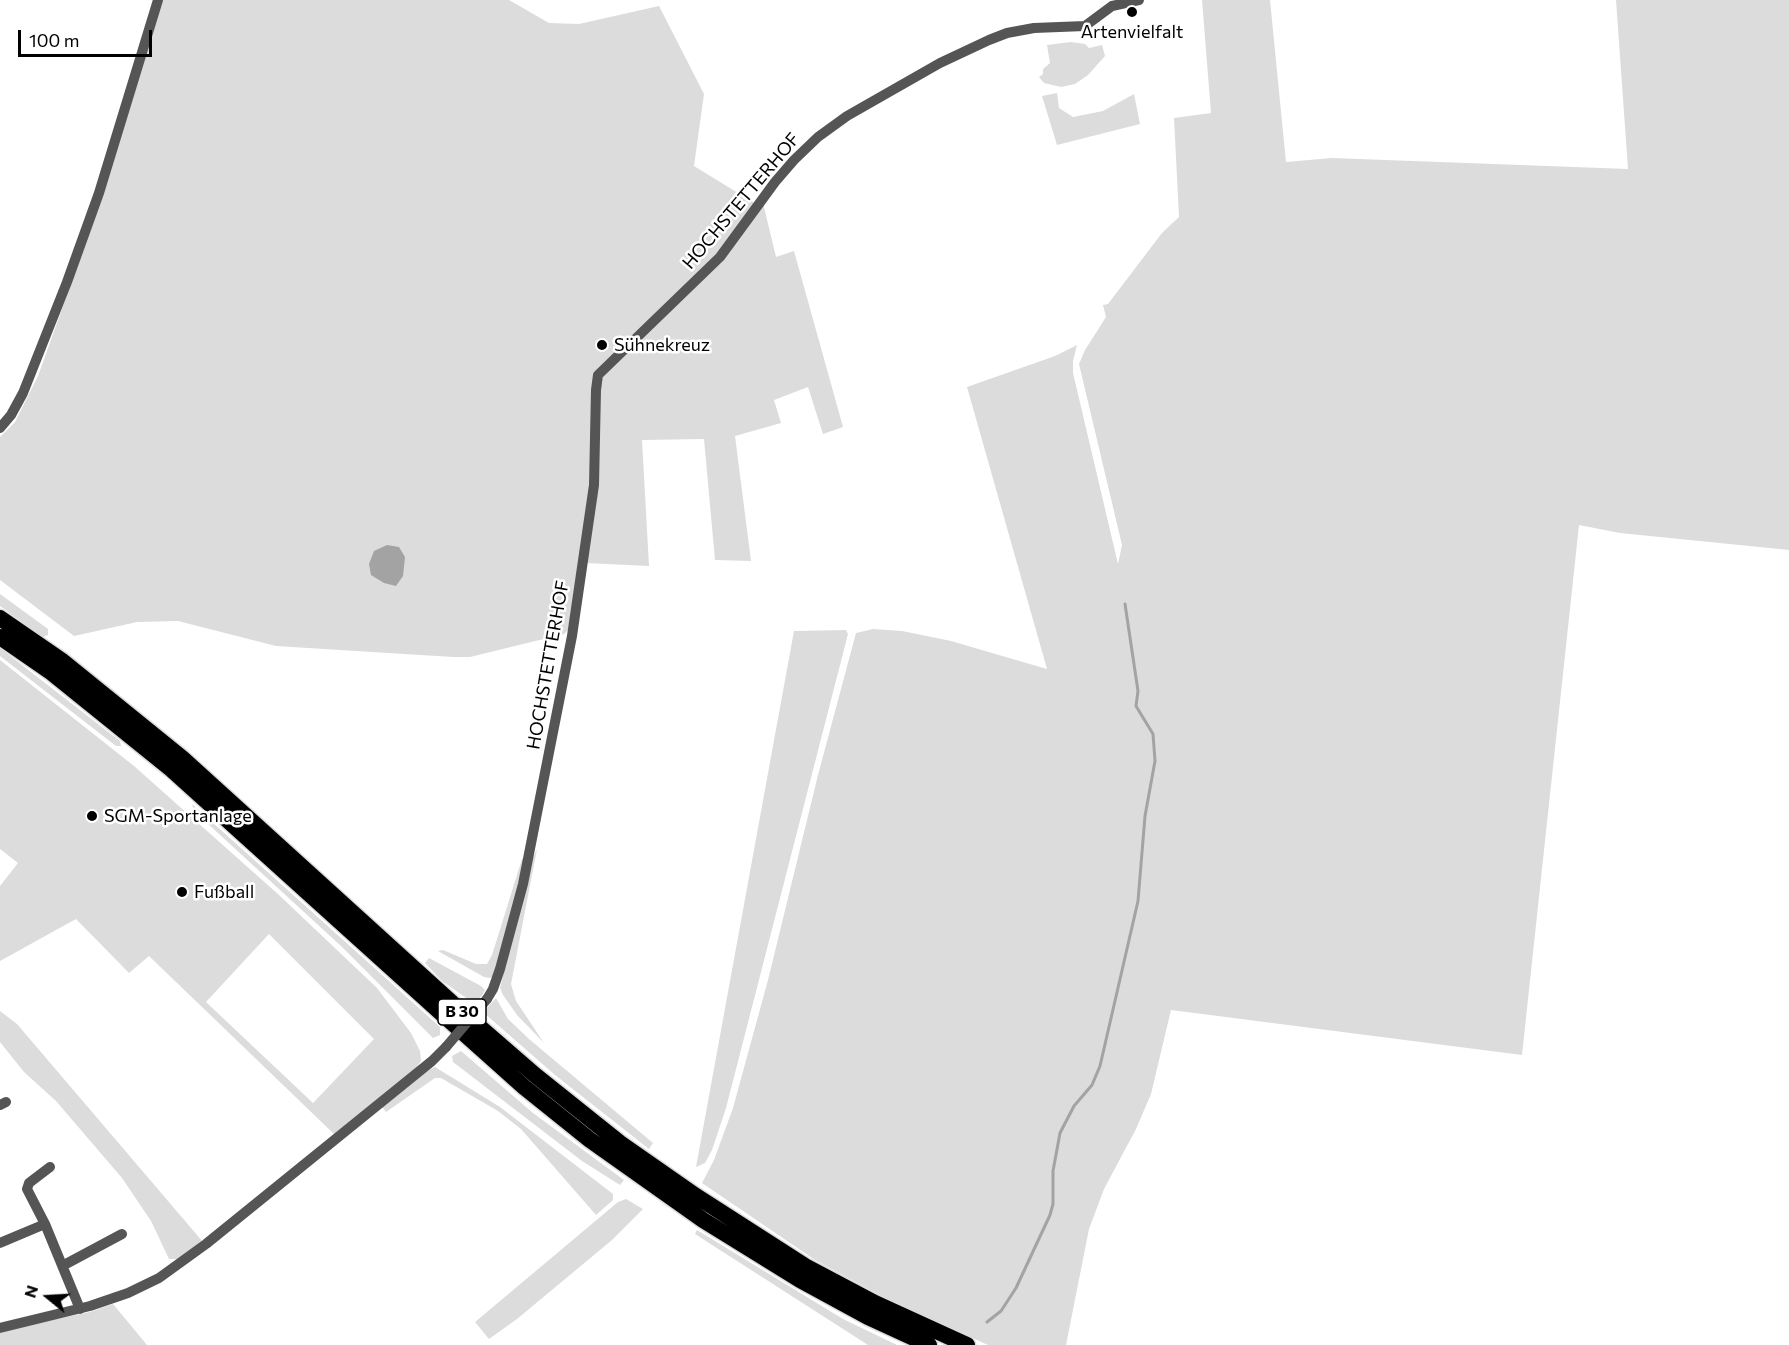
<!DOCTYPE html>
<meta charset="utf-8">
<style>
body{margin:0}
#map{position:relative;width:1789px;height:1345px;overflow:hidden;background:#fff;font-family:Commissioner,sans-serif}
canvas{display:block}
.north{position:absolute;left:18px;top:1267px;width:60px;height:60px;-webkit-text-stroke:4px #fff;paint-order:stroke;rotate:288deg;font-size:16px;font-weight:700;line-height:24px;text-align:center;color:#000}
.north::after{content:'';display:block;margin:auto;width:21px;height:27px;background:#000;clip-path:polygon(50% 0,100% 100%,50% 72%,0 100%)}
.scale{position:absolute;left:18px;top:30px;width:134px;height:27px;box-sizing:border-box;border:3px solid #000;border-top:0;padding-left:8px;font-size:18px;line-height:21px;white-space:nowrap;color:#000;-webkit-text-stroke:4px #fff;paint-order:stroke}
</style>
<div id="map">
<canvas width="1789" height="1345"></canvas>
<div class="north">N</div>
<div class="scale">100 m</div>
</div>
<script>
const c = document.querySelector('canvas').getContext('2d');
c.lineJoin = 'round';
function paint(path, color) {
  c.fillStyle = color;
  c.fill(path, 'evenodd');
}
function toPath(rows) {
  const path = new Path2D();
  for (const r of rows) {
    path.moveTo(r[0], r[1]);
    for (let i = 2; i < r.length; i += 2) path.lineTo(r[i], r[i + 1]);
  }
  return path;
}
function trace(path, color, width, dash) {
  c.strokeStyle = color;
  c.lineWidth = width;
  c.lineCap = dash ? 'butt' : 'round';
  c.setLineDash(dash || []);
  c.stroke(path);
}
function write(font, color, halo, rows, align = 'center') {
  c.font = font + ' Commissioner,sans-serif';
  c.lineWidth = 5;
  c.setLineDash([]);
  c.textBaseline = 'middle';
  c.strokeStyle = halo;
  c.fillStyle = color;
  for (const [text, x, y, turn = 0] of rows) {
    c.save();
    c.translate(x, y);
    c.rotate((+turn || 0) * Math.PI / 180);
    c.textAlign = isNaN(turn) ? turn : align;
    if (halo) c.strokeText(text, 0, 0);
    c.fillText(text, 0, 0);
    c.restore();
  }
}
paint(toPath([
 [162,0,509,0,549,23,579,24,659,6,704,94,694,166,756,204,718,253,595,372,591,489,568,630,564,634,470,657,453,657,276,646,178,621,137,622,74,636,0,580,0,437,15,422,38,376,102,197],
 [1202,0,1270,0,1286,162,1332,158,1628,169,1616,0,1789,0,1789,550,1620,533,1579,525,1522,1055,1171,1010,1151,1094,1136,1129,1104,1189,1089,1229,1066,1345,988,1345,895,1303,815,1260,702,1183,714,1160,733,1108,768,980,818,775,856,633,873,629,902,631,951,641,1047,669,967,387,1055,356,1077,345,1073,361,1073,373,1118,564,1122,545,1079,364,1085,350,1106,317,1103,305,1108,304,1162,233,1179,217,1174,118,1211,113],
 [1071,42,1085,44,1089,48,1102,45,1105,56,1088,75,1075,84,1061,87,1044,83,1039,77,1043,74,1043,69,1050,63,1047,45],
 [1057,93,1059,108,1073,117,1103,111,1134,94,1140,124,1057,145,1042,96],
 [763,203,776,257,794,251,843,427,823,434,808,387,774,400,781,423,735,436,751,561,715,560,704,439,642,440,649,566,586,563,600,382,608,369,708,272],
 [0,594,48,629,48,635,43,637,0,606],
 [846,630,848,634,726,1108,712,1150,705,1163,696,1167,794,631],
 [0,648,120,741,121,746,116,746,0,656],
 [0,660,134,766,279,895,377,988,411,1033,420,1051,421,1061,415,1069,334,1134,149,956,129,973,76,919,0,961,0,886,18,863,0,849],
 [269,934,374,1039,313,1103,206,1002],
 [192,804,440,1027,440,1035,433,1038,341,946,194,811],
 [537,849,511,984,516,1001,544,1043,517,1015,503,995,500,988,531,862],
 [525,858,496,974,490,978,484,977,438,951,443,950,476,964,487,964,492,955,522,859],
 [429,958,481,986,485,990,483,994,475,1004,442,981,425,963],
 [496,998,508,1019,529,1039,653,1143,649,1149,555,1075,483,1012],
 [0,1011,17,1024,203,1242,181,1259,169,1259,151,1221,122,1178,56,1101,24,1072,0,1042],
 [461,1051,533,1113,624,1180,620,1185,582,1161,453,1062,452,1056],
 [435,1067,500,1107,613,1194,613,1200,596,1215,521,1129,498,1111,441,1078,435,1078,386,1112,382,1107,427,1071],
 [626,1199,643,1209,612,1240,517,1319,489,1339,475,1322,618,1202],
 [697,1230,843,1319,897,1345,868,1345,695,1234],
 [113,1304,147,1345,0,1345,0,1333,23,1326,90,1312]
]), '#dcdcdc');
paint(toPath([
 [387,545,399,547,405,557,403,576,396,586,384,583,371,575,369,564,374,551]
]), '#a3a3a3');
trace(toPath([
 [987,1322,1001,1311,1016,1288,1050,1215,1053,1204,1053,1171,1060,1133,1074,1106,1092,1085,1100,1066,1138,901,1145,816,1155,761,1153,734,1136,706,1138,691,1125,604]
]), '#a3a3a3', 3);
const highway = toPath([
 [0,618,61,660,182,758,452,1003,535,1075,620,1143,696,1196,805,1266,875,1303,967,1345],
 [0,637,52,673,171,769,439,1011,524,1087,590,1140,703,1220,800,1280,868,1317,929,1345]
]);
trace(highway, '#dbdbdb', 19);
trace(toPath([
 [0,428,11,415,23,393,67,282,99,193,158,0],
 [487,999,493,989,500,969,523,884,572,636,594,485,596,390,598,375,720,257,775,182,794,160,818,137,847,116,940,63,989,40,1007,33,1034,28,1085,26,1112,6,1139,0],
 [0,1105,6,1102],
 [45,1224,27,1189,29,1183,50,1167],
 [0,1243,45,1224,80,1309],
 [64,1265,122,1234],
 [0,1328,90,1306,128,1293,159,1278,206,1244,432,1061,446,1047]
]), '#555', 10);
trace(highway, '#000', 16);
trace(toPath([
 [446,1047,487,999]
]), '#555', 10);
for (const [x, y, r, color] of [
 [1132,12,6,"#000"],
 [602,345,6,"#000"],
 [92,816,6,"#000"],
 [182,892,6,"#000"]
]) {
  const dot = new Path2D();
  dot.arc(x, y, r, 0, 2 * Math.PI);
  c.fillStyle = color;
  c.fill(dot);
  trace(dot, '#fff', 2);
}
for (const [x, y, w] of [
 [462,1012,48]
]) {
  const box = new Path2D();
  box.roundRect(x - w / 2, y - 13, w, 26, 4.5);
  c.fillStyle = '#fff';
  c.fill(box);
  trace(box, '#000', 1.5);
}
write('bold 16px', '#000', null, [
 ["B 30",462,1012]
]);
write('18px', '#000', '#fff', [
 ["Artenvielfalt",1132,32,"center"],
 ["Sühnekreuz",614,345],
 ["SGM-Sportanlage",104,816],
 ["Fußball",194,892]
], 'left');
write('18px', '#000', '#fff', [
 ["HOCHSTETTERHOF",741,201,-50],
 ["HOCHSTETTERHOF",548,665,-80]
]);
</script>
